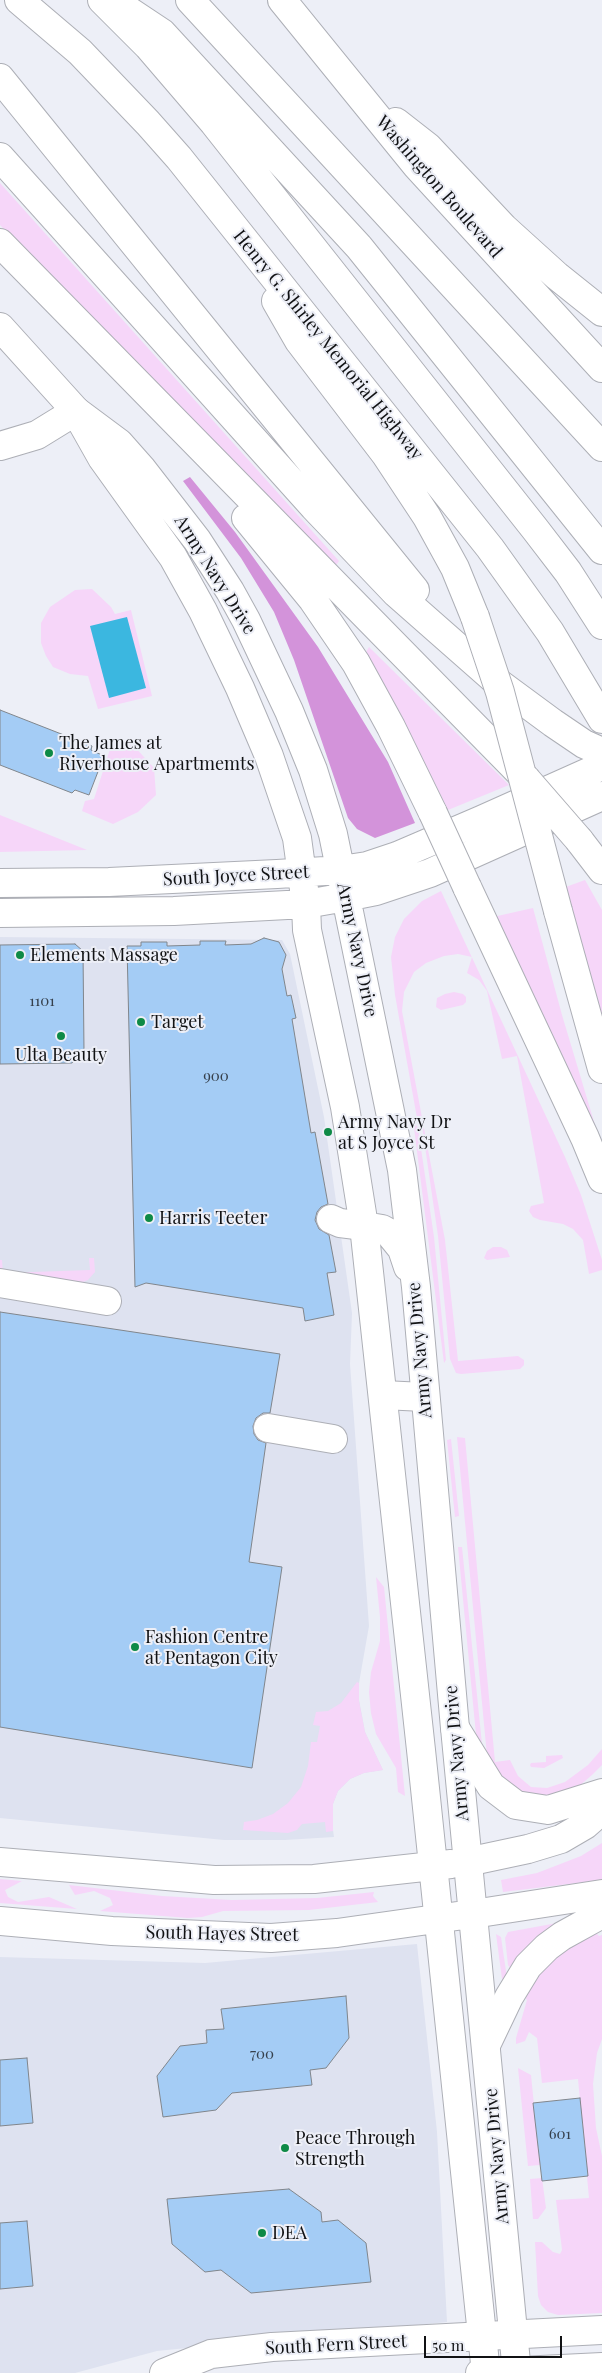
<!DOCTYPE html>
<style>
body{margin:0}
#map{position:relative;width:602px;height:2373px;overflow:hidden;background:#edeff7;font-family:"Playfair Display",serif}
canvas{display:block}
.scale{position:absolute;left:424px;top:2336px;width:138px;height:22px;box-sizing:border-box;border:2px solid #111214;border-top:0;padding-left:6px;font-size:15px;line-height:18px;white-space:nowrap;color:#111214;-webkit-text-stroke:4px #edeff7;paint-order:stroke}
</style>
<div id="map">
<canvas width="602" height="2373"></canvas>
<div class="scale">50 m</div>
</div>
<script>
const c = document.querySelector('canvas').getContext('2d');
c.lineJoin = 'round';
function paint(path, color) {
  c.fillStyle = color;
  c.fill(path, 'evenodd');
}
function toPath(rows) {
  const path = new Path2D();
  for (const r of rows) {
    path.moveTo(r[0], r[1]);
    for (let i = 2; i < r.length; i += 2) path.lineTo(r[i], r[i + 1]);
  }
  return path;
}
function trace(path, color, width, dash) {
  c.strokeStyle = color;
  c.lineWidth = width;
  c.lineCap = dash ? 'butt' : 'round';
  c.setLineDash(dash || []);
  c.stroke(path);
}
function write(font, color, halo, rows, align = 'center') {
  c.font = font + ' "Playfair Display",serif';
  c.lineWidth = 4;
  c.setLineDash([]);
  c.textBaseline = 'middle';
  c.strokeStyle = halo;
  c.fillStyle = color;
  for (const [text, x, y, turn = 0] of rows) {
    c.save();
    c.translate(x, y);
    c.rotate((+turn || 0) * Math.PI / 180);
    c.textAlign = isNaN(turn) ? turn : align;
    if (halo) c.strokeText(text, 0, 0);
    c.fillText(text, 0, 0);
    c.restore();
  }
}
paint(toPath([
 [0,937,282,940,290,954,324,1117,352,1313,350,1364,369,1626,359,1683,359,1700,365,1732,383,1770,364,1773,350,1779,338,1791,333,1804,331,1816,334,1837,285,1840,224,1840,0,1818],
 [417,1944,437,2132,447,2322,157,2351,75,2373,0,2373,0,1957,205,1963]
]), '#dee2f0');
paint(toPath([
 [0,183,339,561,334,568,0,225],
 [92,589,111,607,115,614,131,610,152,696,98,709,88,676,70,674,53,667,46,656,41,643,41,623,50,607,75,590],
 [369,647,509,785,448,810,401,715,366,652],
 [112,743,134,746,154,768,156,795,138,812,113,824,82,811,85,801,94,799],
 [0,815,87,850,0,852],
 [585,880,602,910,602,1030,563,888],
 [441,891,565,1157,581,1195,602,1260,602,1270,589,1274,583,1240,573,1229,563,1224,540,1220,533,1217,529,1211,531,1206,544,1203,517,1056,502,1059,487,991,479,980,467,973,472,957,458,954,444,956,426,963,414,972,404,992,402,1011,445,1240,458,1361,518,1356,524,1360,524,1365,520,1369,461,1374,456,1373,450,1359,438,1236,422,1126,417,1118,395,995,391,957,395,937,404,919,422,901],
 [533,908,562,1015,598,1135,493,917],
 [454,992,463,994,466,997,466,1002,463,1005,441,1010,436,1007,437,998,445,994],
 [413,1120,418,1128,434,1237,446,1360,444,1363],
 [493,1247,501,1247,507,1250,510,1257,487,1260,484,1258,487,1251],
 [89,1258,94,1258,95,1272,88,1280,75,1285,0,1274,0,1260,2,1260,3,1273,90,1270],
 [457,1437,465,1438,495,1762,510,1760,518,1776,531,1787,547,1788,565,1782,588,1765,602,1749,602,1765,592,1775,578,1787,545,1800,507,1792,487,1756],
 [451,1439,459,1516,455,1517,447,1440],
 [458,1547,462,1547,483,1754,477,1745],
 [376,1577,384,1587,405,1796,398,1792,396,1768,376,1734,371,1713,369,1692,371,1672,380,1641,380,1617],
 [357,1682,359,1683,359,1701,365,1732,383,1770,364,1773,350,1779,338,1791,333,1804,333,1831,326,1832,325,1822,302,1824,297,1830,288,1833,243,1830,244,1822,257,1820,273,1814,288,1803,301,1787,308,1766,311,1742,317,1742,320,1726,313,1725,316,1712,328,1711,341,1703],
 [562,1755,563,1758,544,1768,531,1767,530,1765,531,1763,546,1762,546,1756],
 [602,1843,602,1880,503,1892,501,1880,537,1873,581,1856],
 [0,1879,22,1881,5,1890,8,1897,18,1902,49,1897,77,1909,0,1903],
 [69,1885,162,1896,232,1900,317,1898,374,1892,373,1896,378,1902,309,1910,223,1911,202,1917,188,1918,100,1911,113,1905,110,1898,94,1891,75,1895],
 [557,1923,558,1927,512,1971,508,1965,505,1938,508,1932],
 [596,1933,599,1936,602,1935,602,2039,597,2053,593,2084,596,2128,602,2156,602,2313,558,2315,548,2312,541,2305,538,2296,535,2242,542,2242,553,2252,560,2254,562,2250,556,2200,589,2198,578,2079,542,2083,537,2038,529,2032,525,2041,516,2044,516,2038,527,2000,522,1994,544,1964,585,1937],
 [496,1934,501,1937,507,1978,502,1979],
 [518,2068,531,2075,540,2165,528,2166],
 [542,2178,546,2208,538,2219,533,2219,530,2179]
]), '#f6d6f9');
paint(toPath([
 [190,477,235,532,318,647,388,762,415,823,375,838,357,829,348,818,294,660,274,612,241,558,183,481]
]), '#d393da');
paint(toPath([
 [127,617,146,688,109,698,90,626]
]), '#3bb7e0');
const building = toPath([
 [0,710,92,746,91,750,104,756,89,795,75,790,72,793,0,765,0,710],
 [264,938,279,942,286,955,282,969,287,996,291,995,296,1018,292,1019,311,1133,315,1132,328,1204,321,1207,317,1212,315,1220,319,1229,329,1235,336,1272,327,1273,334,1315,305,1321,303,1308,146,1283,135,1287,127,946,141,946,141,942,167,942,167,946,200,945,200,941,226,941,225,945,251,944,264,938],
 [75,944,83,951,84,1052,72,1063,0,1064,0,945,75,944],
 [0,1312,280,1354,270,1413,263,1413,256,1418,253,1426,254,1434,258,1440,266,1443,249,1562,282,1567,252,1768,0,1727,0,1312],
 [346,1996,349,2038,326,2068,310,2070,312,2085,232,2093,216,2110,163,2117,157,2076,180,2046,207,2043,206,2030,224,2029,221,2009,346,1996],
 [27,2058,33,2123,0,2126,0,2060,27,2058],
 [580,2098,588,2176,542,2181,533,2103,580,2098],
 [289,2189,321,2212,322,2222,338,2220,366,2243,371,2282,251,2293,221,2270,205,2272,172,2244,167,2199,289,2189],
 [27,2221,33,2286,0,2289,0,2223,27,2221]
]);
paint(building, '#a4ccf5');
trace(building, '#81868c', 1);
const minor = toPath([
 [0,327,76,411],
 [331,1219,340,1223,364,1226],
 [0,1283,107,1301],
 [383,1395,424,1397],
 [268,1428,333,1439],
 [164,2373,211,2354,272,2347,602,2330],
 [480,2373,602,2367]
]);
const major = toPath([
 [76,411,119,443,142,469,197,540,230,591,246,620,289,711,313,770,333,834,402,1170,416,1287,455,1728,517,2373],
 [80,419,102,458,173,557,203,611,240,688,269,756,297,838,306,904,307,930,345,1107,364,1226,421,1750,486,2373],
 [0,446,37,435,76,411],
 [0,883,109,882,277,874,341,870,367,866,397,856,481,820,602,766],
 [0,913,174,911,306,904,346,897,376,891,430,873,602,796],
 [364,1226,382,1229,389,1233,402,1249,408,1267],
 [0,1862,214,1880,314,1879,451,1864],
 [0,1921,112,1931,271,1938,337,1933,457,1916]
]);
const highway = toPath([
 [19,0,80,52,148,123,179,158,490,548,550,632,602,719],
 [102,0,148,46,214,123,535,529,568,572,602,625],
 [190,0,602,447],
 [282,0,416,165,602,368],
 [129,11,162,33,359,247,602,550],
 [0,78,415,590],
 [396,122,428,147,504,228,557,276,602,312],
 [0,157,314,507,396,593,496,681,553,723,584,744,602,752],
 [0,243,526,779],
 [276,301,299,341,386,455,427,517,455,568,475,617],
 [246,518,313,600,356,663,391,727,433,813],
 [579,840,602,870],
 [467,887,585,1138,602,1179],
 [558,911,602,1069],
 [455,1728,491,1786,516,1805,548,1810,602,1793],
 [467,1862,528,1849,561,1839,585,1825,602,1810],
 [473,1914,602,1894],
 [487,2043,509,1997,528,1966,547,1947,562,1936,602,1914]
]);
trace(minor, '#adafb6', 30);
trace(major, '#adafb6', 30);
trace(highway, '#adafb6', 30);
trace(minor, '#fff', 28);
trace(major, '#fff', 28);
trace(highway, '#fff', 28);
const highwayBridge = toPath([
 [475,617,500,692,558,911],
 [526,779,579,840],
 [433,813,467,887]
]);
trace(highwayBridge, '#adafb6', 30, []);
trace(highwayBridge, '#fff', 28);
for (const [x, y, r, color] of [
 [49,753,5,"#0e8a46"],
 [20,955,5,"#0e8a46"],
 [141,1022,5,"#0e8a46"],
 [61,1036,5,"#0e8a46"],
 [328,1132,5,"#0e8a46"],
 [149,1218,5,"#0e8a46"],
 [135,1647,5,"#0e8a46"],
 [285,2148,5,"#0e8a46"],
 [262,2233,5,"#0e8a46"]
]) {
  const dot = new Path2D();
  dot.arc(x, y, r, 0, 2 * Math.PI);
  c.fillStyle = color;
  c.fill(dot);
  trace(dot, '#edeff7', 2);
}
write('15px', '#36404c', null, [
 ["1101",42,1001],
 ["900",216,1076],
 ["700",262,2054],
 ["601",560,2134]
]);
write('18px', '#111214', '#edeff7', [
 ["Washington Boulevard",439,187,49],
 ["Henry G. Shirley Memorial Highway",328,345,51],
 ["Army Navy Drive",215,575,58],
 ["South Joyce Street",236,876,-3],
 ["Army Navy Drive",357,950,78],
 ["Army Navy Drive",420,1350,-95],
 ["Army Navy Drive",457,1753,-95],
 ["South Hayes Street",222,1934,1],
 ["Army Navy Drive",497,2156,-95],
 ["South Fern Street",336,2345,-3]
]);
write('18px', '#111214', '#edeff7', [
 ["The James at",59,743],
 ["Riverhouse Apartmemts",59,764],
 ["Elements Massage",30,955],
 ["Target",151,1022],
 ["Ulta Beauty",61,1055,"center"],
 ["Army Navy Dr",338,1122],
 ["at S Joyce St",338,1143],
 ["Harris Teeter",159,1218],
 ["Fashion Centre",145,1637],
 ["at Pentagon City",145,1658],
 ["Peace Through",295,2138],
 ["Strength",295,2159],
 ["DEA",272,2233]
], 'left');
</script>
